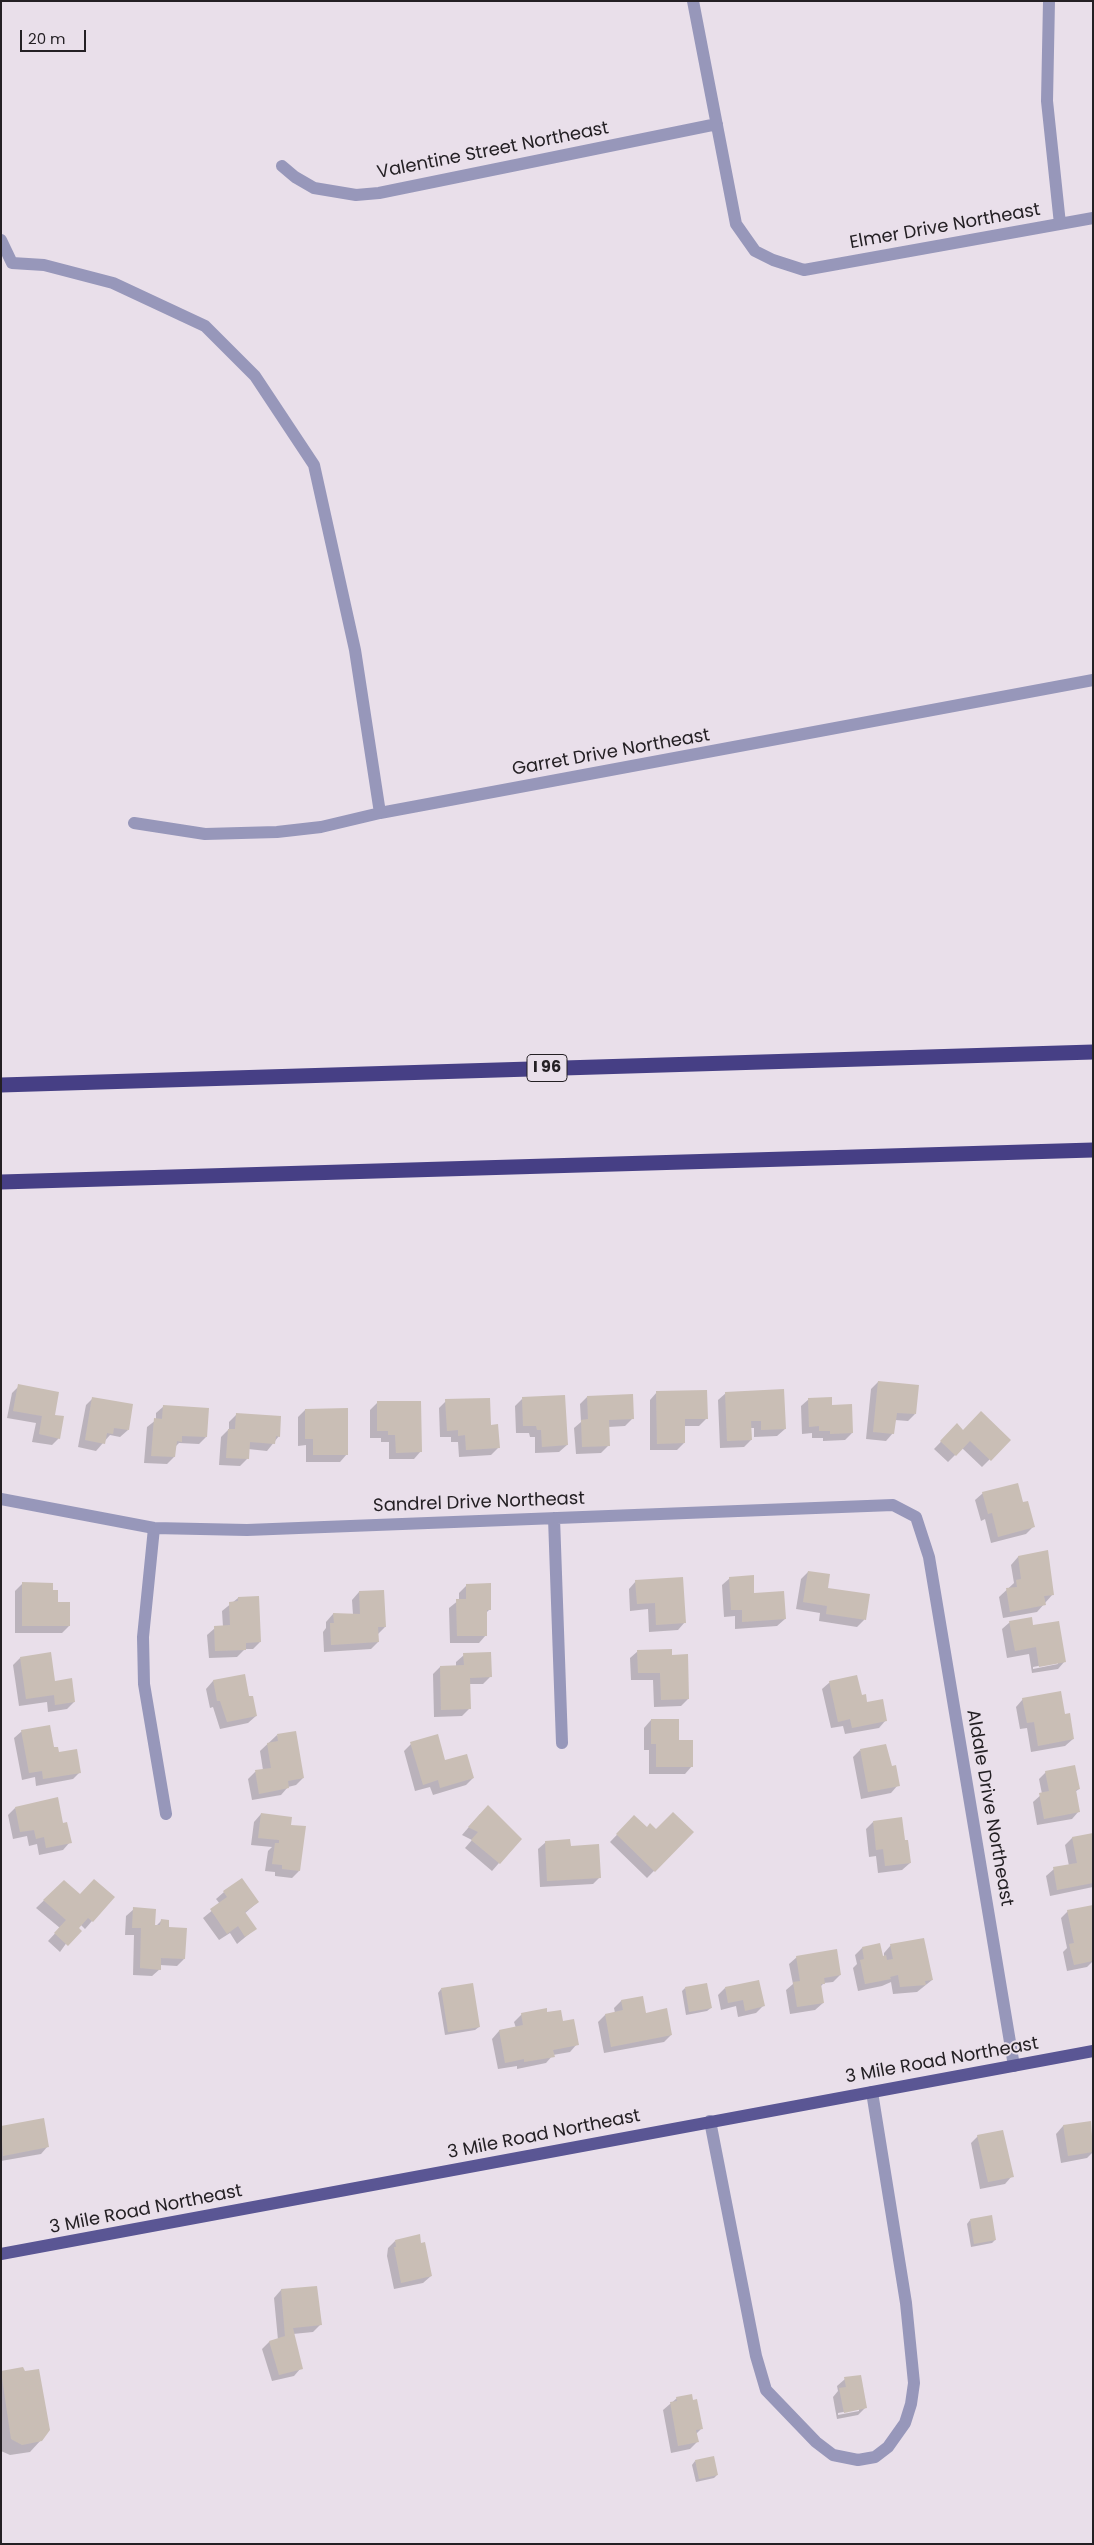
<!DOCTYPE html>
<style>
body{margin:0}
#map{position:relative;width:1094px;height:2545px;overflow:hidden;background:#e9dfea;font-family:Poppins,sans-serif}
canvas{display:block}
.frame{position:absolute;inset:0;border:2px solid #242024;pointer-events:none}
.scale{position:absolute;left:20px;top:30px;width:66px;height:22px;box-sizing:border-box;border:2px solid #242024;border-top:0;padding-left:6px;font-size:15px;line-height:18px;white-space:nowrap;color:#242024;-webkit-text-stroke:4px #e9dfea;paint-order:stroke}
</style>
<div id="map">
<canvas width="1094" height="2545"></canvas>
<div class="frame"></div>
<div class="scale">20 m</div>
</div>
<script>
const c = document.querySelector('canvas').getContext('2d');
c.lineJoin = 'round';
function paint(path, color) {
  c.fillStyle = color;
  c.fill(path, 'evenodd');
}
function toPath(rows) {
  const path = new Path2D();
  for (const r of rows) {
    path.moveTo(r[0], r[1]);
    for (let i = 2; i < r.length; i += 2) path.lineTo(r[i], r[i + 1]);
  }
  return path;
}
function trace(path, color, width, dash) {
  c.strokeStyle = color;
  c.lineWidth = width;
  c.lineCap = dash ? 'butt' : 'round';
  c.setLineDash(dash || []);
  c.stroke(path);
}
function write(font, color, halo, rows, align = 'center') {
  c.font = font + ' Poppins,sans-serif';
  c.lineWidth = 4;
  c.setLineDash([]);
  c.textBaseline = 'middle';
  c.strokeStyle = halo;
  c.fillStyle = color;
  for (const [text, x, y, turn = 0] of rows) {
    c.save();
    c.translate(x, y);
    c.rotate((+turn || 0) * Math.PI / 180);
    c.textAlign = isNaN(turn) ? turn : align;
    if (halo) c.strokeText(text, 0, 0);
    c.fillText(text, 0, 0);
    c.restore();
  }
}
paint(toPath([
 [878,1382,915,1414,908,1421,895,1420,893,1433,886,1441,866,1439,871,1389],
 [19,1386,53,1416,59,1438,52,1445,32,1442,36,1423,7,1418,12,1393],
 [657,1392,707,1418,699,1426,684,1426,684,1443,677,1450,650,1450,650,1400],
 [726,1393,785,1429,777,1436,754,1437,754,1428,751,1428,751,1440,744,1447,720,1448,718,1400],
 [587,1397,632,1419,625,1426,608,1427,609,1445,601,1453,576,1454,574,1428,581,1422,580,1404],
 [93,1398,128,1430,120,1437,110,1435,96,1451,78,1447,86,1405],
 [522,1399,567,1445,559,1452,535,1453,535,1437,530,1437,529,1433,516,1433,515,1406],
 [809,1399,831,1406,852,1433,845,1440,823,1441,823,1438,812,1438,812,1433,802,1434,801,1406],
 [446,1401,490,1426,498,1448,491,1455,459,1457,458,1442,451,1442,451,1437,440,1437,439,1408],
 [377,1403,421,1451,414,1459,389,1459,389,1442,381,1442,381,1438,370,1438,370,1410],
 [164,1406,206,1437,199,1444,179,1443,175,1447,174,1457,167,1464,144,1463,147,1427,156,1420,156,1413],
 [305,1410,347,1454,340,1462,306,1462,306,1445,298,1446,298,1417],
 [237,1414,279,1436,267,1451,248,1449,247,1459,240,1466,219,1465,221,1437,229,1429,229,1422],
 [957,1425,963,1431,1009,1440,982,1467,962,1448,948,1462,934,1449],
 [983,1493,1022,1504,1034,1526,1026,1534,991,1543,985,1519,981,1521,975,1500],
 [1047,1552,1053,1594,1037,1612,1003,1618,999,1597,1014,1583,1011,1565,1018,1557],
 [808,1572,827,1589,868,1595,864,1620,857,1627,819,1621,820,1613,796,1609,801,1579],
 [730,1578,753,1594,785,1619,777,1626,735,1629,735,1616,724,1617,722,1585],
 [636,1581,685,1622,678,1630,649,1632,648,1609,630,1611,629,1589],
 [23,1583,51,1591,69,1626,62,1633,15,1633,15,1591],
 [467,1585,490,1609,486,1613,486,1635,479,1643,450,1643,449,1608,459,1600,459,1593],
 [359,1592,385,1627,378,1634,378,1642,371,1649,324,1652,323,1632,326,1628,326,1622,333,1614,353,1615,352,1600],
 [238,1598,260,1642,253,1649,245,1649,237,1657,209,1658,207,1635,215,1628,223,1627,222,1611],
 [1010,1622,1032,1627,1065,1661,1058,1669,1032,1673,1029,1654,1007,1658,1002,1629],
 [1058,1662,1058,1664,1033,1669,1033,1667],
 [638,1651,671,1656,688,1699,681,1706,654,1707,653,1680,631,1680,630,1658],
 [464,1655,490,1677,483,1684,469,1684,470,1708,462,1716,434,1717,433,1674,440,1667,456,1667,456,1662],
 [20,1658,54,1682,74,1702,67,1709,48,1712,47,1702,19,1706,13,1665],
 [244,1676,248,1698,256,1716,248,1723,220,1729,213,1707,210,1708,206,1689,213,1681],
 [830,1682,861,1697,886,1720,879,1728,845,1734,843,1726,831,1728,822,1689],
 [1023,1699,1064,1716,1073,1739,1065,1746,1031,1752,1027,1728,1020,1729,1016,1707],
 [651,1720,678,1742,692,1766,685,1774,649,1774,649,1750,644,1750,644,1728],
 [22,1731,53,1749,80,1772,73,1779,36,1786,35,1777,22,1780,14,1738],
 [277,1735,303,1778,296,1785,288,1787,281,1795,252,1800,248,1779,255,1772,263,1770,260,1751],
 [411,1744,445,1762,473,1778,466,1785,433,1795,430,1787,415,1791,404,1751],
 [860,1750,898,1785,891,1793,861,1799,853,1757],
 [1046,1772,1079,1789,1075,1792,1079,1811,1072,1819,1037,1825,1033,1802,1042,1794,1039,1779],
 [15,1808,62,1824,70,1842,63,1850,39,1855,37,1844,29,1846,27,1836,13,1839,8,1815],
 [261,1814,290,1826,299,1871,292,1878,275,1876,275,1872,265,1871,268,1851,272,1847,251,1845,254,1822],
 [480,1814,520,1839,492,1871,465,1848,472,1840,462,1835],
 [634,1817,647,1829,692,1832,647,1878,610,1842],
 [873,1822,903,1842,910,1863,902,1870,878,1873,876,1856,869,1857,866,1829],
 [1093,1834,1093,1887,1050,1896,1046,1876,1054,1869,1069,1866,1065,1845,1072,1838],
 [546,1842,569,1847,600,1877,593,1884,540,1887,538,1849],
 [64,1881,80,1896,113,1897,85,1929,80,1924,60,1952,48,1941,60,1928,36,1908],
 [224,1892,258,1902,244,1914,255,1929,237,1944,230,1933,219,1940,203,1918,220,1904,216,1899],
 [134,1909,154,1928,161,1921,167,1928,184,1959,177,1966,160,1965,160,1969,152,1976,133,1975,134,1935,125,1935,126,1916],
 [1068,1911,1093,1950,1093,1961,1087,1967,1067,1971,1063,1952,1067,1948,1061,1918],
 [891,1945,932,1980,917,1992,893,1994,891,1982,882,1986,858,1991,853,1968,857,1964,855,1955,862,1948,884,1957,884,1953],
 [797,1957,840,1975,833,1982,824,1983,820,1987,823,2003,815,2010,790,2014,786,1990,793,1984,789,1964],
 [685,1988,711,2008,707,2011,686,2015,682,1991],
 [725,1988,763,2006,756,2013,738,2017,736,2006,721,2010,718,1995],
 [441,1989,479,2027,475,2030,445,2035,438,1993],
 [642,1997,645,2014,671,2035,664,2042,604,2053,598,2022,605,2015,615,2013,614,2008,621,2001],
 [522,2014,546,2014,562,2023,577,2044,570,2052,553,2055,546,2063,517,2069,517,2066,498,2069,492,2039,499,2031,516,2028,514,2022],
 [1090,2122,1093,2152,1087,2158,1061,2163,1056,2134,1063,2126],
 [1,2128,48,2146,41,2154,1,2161],
 [978,2136,1012,2176,1005,2184,980,2189,971,2143],
 [970,2220,995,2240,992,2243,971,2247,967,2224],
 [395,2241,431,2276,423,2283,394,2289,387,2256,388,2248],
 [316,2287,321,2324,313,2332,293,2334,301,2368,294,2376,272,2381,262,2349,269,2342,278,2340,274,2298,281,2290],
 [1,2373,24,2373,41,2440,30,2452,10,2455,1,2451],
 [845,2379,865,2408,858,2415,837,2419,833,2397,838,2391,837,2386],
 [859,2409,859,2411,838,2415,838,2413],
 [677,2398,701,2429,696,2434,697,2442,690,2449,671,2453,663,2410],
 [695,2461,717,2475,714,2478,696,2482,692,2465]
]), '#0003');
paint(toPath([
 [878,1381,919,1385,916,1414,897,1413,894,1434,873,1432],
 [18,1384,59,1392,55,1415,64,1416,60,1439,39,1434,42,1416,13,1411],
 [784,1389,786,1429,761,1430,761,1421,751,1421,752,1440,727,1441,725,1392],
 [707,1390,708,1419,685,1419,685,1443,657,1444,656,1391],
 [633,1394,634,1419,609,1420,610,1446,582,1447,581,1420,588,1419,587,1396],
 [565,1395,568,1445,542,1447,541,1430,537,1430,536,1426,523,1426,522,1397],
 [92,1397,133,1404,129,1430,114,1428,113,1434,107,1433,105,1444,85,1440],
 [832,1397,832,1405,852,1404,853,1433,830,1434,830,1431,819,1431,819,1426,809,1427,808,1398],
 [490,1398,491,1425,498,1424,500,1448,466,1450,465,1435,458,1436,458,1430,447,1431,445,1399],
 [377,1401,421,1401,422,1452,396,1453,395,1435,388,1435,388,1431,377,1431],
 [163,1405,209,1408,207,1437,182,1436,182,1442,177,1441,175,1457,151,1456,154,1418,162,1419],
 [348,1408,348,1455,313,1455,313,1439,305,1439,305,1409],
 [981,1411,1011,1440,991,1461,970,1441,956,1456,940,1441,957,1423,963,1430],
 [236,1413,281,1416,280,1437,276,1436,275,1444,250,1442,249,1459,226,1458,228,1429,235,1429],
 [1018,1483,1023,1502,1028,1501,1035,1527,998,1537,992,1513,988,1514,982,1492],
 [1048,1550,1054,1595,1044,1596,1046,1605,1010,1612,1006,1588,1017,1587,1016,1580,1021,1579,1018,1556],
 [808,1571,830,1574,828,1588,870,1594,866,1620,826,1614,827,1606,803,1602],
 [754,1575,754,1593,784,1591,786,1619,742,1622,742,1610,731,1610,729,1577],
 [683,1577,686,1623,656,1625,655,1603,637,1604,635,1580],
 [22,1582,53,1583,53,1590,58,1590,58,1602,70,1602,70,1626,22,1626],
 [491,1583,491,1610,487,1610,487,1636,457,1636,456,1599,466,1599,466,1584],
 [384,1590,386,1627,378,1627,379,1642,331,1645,330,1623,334,1623,333,1613,360,1614,359,1591],
 [259,1596,261,1642,246,1643,246,1650,215,1651,214,1626,230,1625,229,1602,238,1601,238,1597],
 [1032,1617,1033,1625,1059,1621,1066,1662,1039,1667,1036,1647,1015,1651,1009,1621],
 [672,1649,672,1655,688,1654,689,1699,661,1700,660,1673,638,1673,637,1650],
 [51,1652,55,1681,72,1678,75,1702,55,1705,54,1695,26,1699,20,1657],
 [491,1652,492,1677,470,1678,471,1709,441,1710,440,1666,464,1665,463,1653],
 [245,1674,249,1696,253,1696,257,1716,227,1722,220,1701,217,1701,213,1680],
 [857,1675,862,1695,866,1694,867,1702,883,1699,887,1721,852,1728,850,1719,838,1722,829,1681],
 [1061,1691,1065,1714,1070,1713,1074,1739,1038,1746,1034,1722,1027,1723,1022,1698],
 [651,1719,679,1719,679,1740,693,1740,693,1767,656,1767,656,1744,651,1744],
 [50,1725,54,1747,58,1747,59,1752,77,1749,81,1773,43,1779,42,1771,29,1773,21,1730],
 [296,1731,304,1778,288,1781,289,1788,259,1794,255,1770,271,1768,267,1743,278,1741,277,1734],
 [438,1734,445,1760,467,1754,474,1778,440,1788,438,1780,423,1785,410,1742],
 [886,1744,892,1766,896,1765,900,1786,868,1792,860,1749],
 [1075,1765,1080,1789,1076,1790,1080,1812,1044,1819,1039,1793,1049,1791,1045,1771],
 [58,1797,63,1823,67,1822,72,1843,46,1848,44,1837,36,1839,34,1830,20,1832,15,1807],
 [488,1805,522,1839,500,1864,471,1840,478,1832,468,1827],
 [673,1812,694,1832,655,1872,616,1834,634,1815,647,1827,650,1823,656,1829],
 [261,1813,292,1817,291,1825,306,1826,300,1871,282,1869,282,1865,272,1864,275,1843,279,1843,279,1840,258,1838],
 [902,1817,905,1840,908,1840,911,1863,885,1866,883,1849,876,1850,873,1821],
 [1093,1833,1093,1883,1057,1890,1053,1867,1077,1863,1072,1837],
 [570,1839,571,1846,599,1844,601,1878,547,1881,545,1841],
 [242,1878,259,1902,245,1912,257,1929,245,1937,238,1926,227,1934,210,1909,227,1897,223,1891],
 [94,1879,115,1897,93,1922,88,1918,79,1928,82,1931,68,1946,54,1933,66,1920,43,1900,64,1880,80,1894],
 [1093,1905,1093,1961,1074,1965,1069,1944,1074,1943,1067,1910],
 [133,1907,156,1909,155,1925,160,1925,161,1919,169,1920,169,1927,187,1928,185,1959,161,1958,161,1970,140,1968,141,1928,132,1928],
 [924,1938,933,1980,925,1981,926,1985,900,1987,898,1975,890,1977,891,1979,865,1984,860,1960,864,1959,862,1947,880,1943,883,1956,886,1955,887,1960,893,1959,890,1944],
 [837,1949,841,1975,824,1978,825,1984,821,1984,824,2003,797,2007,793,1982,800,1981,796,1956],
 [759,1980,765,2006,745,2011,743,2000,728,2003,725,1987],
 [473,1983,480,2027,448,2032,441,1988],
 [707,1983,712,2008,689,2012,685,1987],
 [643,1996,646,2013,667,2008,672,2035,611,2047,605,2014,623,2010,621,2000],
 [547,2008,547,2012,561,2010,563,2021,574,2019,579,2045,553,2050,555,2057,524,2062,524,2059,505,2063,499,2030,523,2025,521,2013],
 [44,2118,49,2147,3,2156,1,2126],
 [1091,2121,1093,2152,1068,2156,1063,2125],
 [1003,2130,1014,2177,988,2182,977,2135],
 [992,2215,996,2240,974,2244,970,2219],
 [420,2234,421,2243,425,2242,432,2276,401,2283,394,2247,396,2247,395,2240],
 [317,2286,322,2325,293,2328,303,2369,279,2375,269,2341,285,2336,281,2289],
 [23,2367,25,2371,39,2369,50,2430,42,2441,22,2445,11,2439,1,2371],
 [861,2375,867,2408,844,2413,839,2388,846,2387,844,2377],
 [692,2394,693,2400,697,2399,703,2429,696,2430,699,2442,678,2446,670,2402,677,2401,676,2397],
 [714,2456,718,2475,699,2479,695,2460]
]), '#c9beb5');
trace(toPath([
 [693,1,736,224,755,251,773,260,804,270,1093,218],
 [1049,1,1047,101,1060,224],
 [282,166,295,177,314,188,356,195,379,193,717,124],
 [1,240,12,263,44,265,113,283,205,326,255,376,314,465,355,650,380,813],
 [134,823,205,834,277,832,321,827,380,813,1093,680],
 [1,1499,154,1528,247,1530,893,1505,916,1517,929,1557,1014,2066],
 [554,1518,562,1743],
 [154,1528,143,1637,144,1684,166,1814],
 [710,2121,756,2356,766,2390,816,2442,833,2455,858,2460,875,2457,888,2447,905,2423,911,2404,914,2383,906,2303,872,2092]
]), '#9797ba', 12);
trace(toPath([
 [1,2254,1093,2051]
]), '#5a5694', 12);
trace(toPath([
 [1,1085,1093,1052],
 [1,1182,1093,1150]
]), '#463f85', 15);
for (const [x, y, w] of [
 [547,1068,40]
]) {
  const box = new Path2D();
  box.roundRect(x - w / 2, y - 13.5, w, 27, 4);
  c.fillStyle = '#e9dfea';
  c.fill(box);
  trace(box, '#242024', 1);
}
write('bold 16px', '#242024', null, [
 ["I 96",547,1068]
]);
write('18px', '#242024', '#e9dfea', [
 ["Valentine Street Northeast",493,151,-11],
 ["Elmer Drive Northeast",945,227,-10],
 ["Garret Drive Northeast",611,753,-10],
 ["Sandrel Drive Northeast",479,1503,-2],
 ["Aldale Drive Northeast",989,1808,80],
 ["3 Mile Road Northeast",942,2061,-10],
 ["3 Mile Road Northeast",544,2135,-11],
 ["3 Mile Road Northeast",146,2210,-11]
]);
</script>
